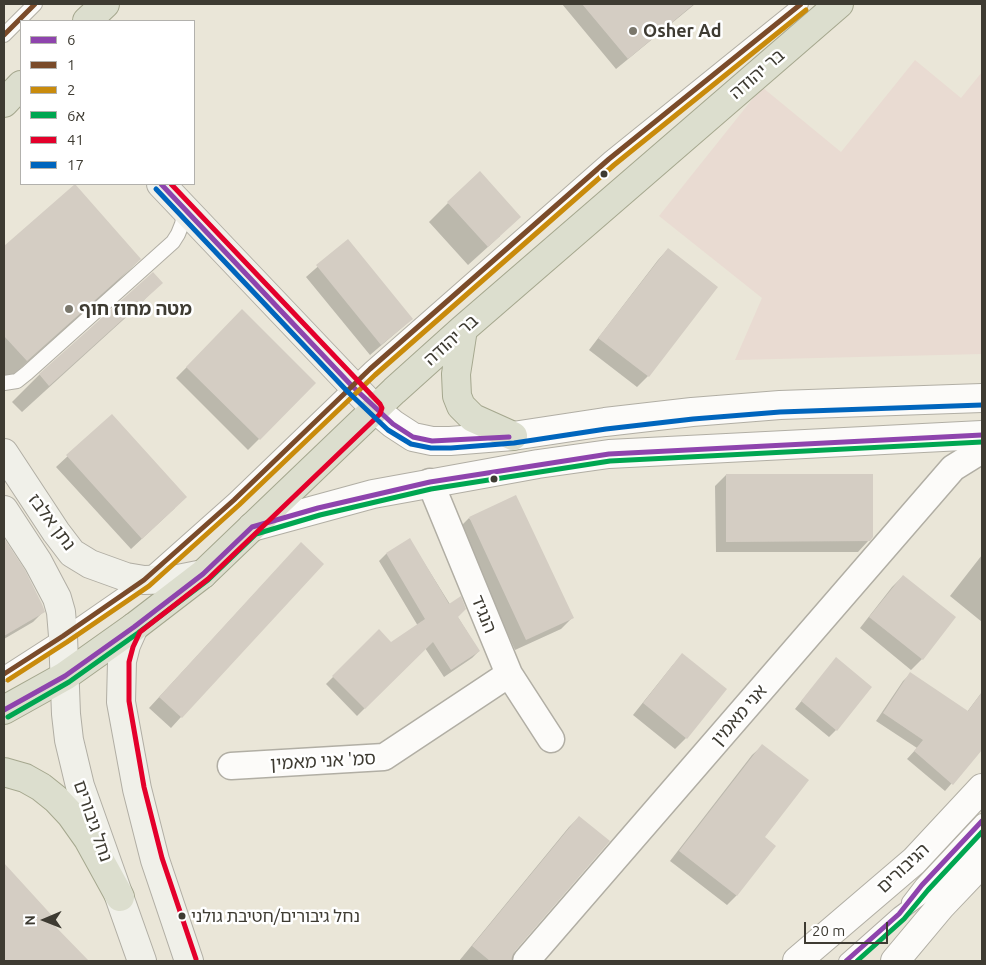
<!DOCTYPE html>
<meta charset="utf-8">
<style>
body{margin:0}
#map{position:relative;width:986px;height:965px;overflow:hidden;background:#eae6d8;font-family:Ubuntu,"Noto Sans Hebrew",sans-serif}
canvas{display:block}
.frame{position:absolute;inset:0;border:5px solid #3e3b32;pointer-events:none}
.legend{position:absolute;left:20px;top:20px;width:175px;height:165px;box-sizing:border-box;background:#fff;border:1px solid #b2b1ad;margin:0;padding:6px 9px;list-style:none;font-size:15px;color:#3e3b32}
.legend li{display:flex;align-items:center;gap:10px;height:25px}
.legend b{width:25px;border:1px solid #b2b1ad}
.north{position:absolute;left:20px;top:895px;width:50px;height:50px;-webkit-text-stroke:4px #fff;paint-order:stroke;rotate:269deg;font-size:14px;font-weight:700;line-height:20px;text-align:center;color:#3e3b32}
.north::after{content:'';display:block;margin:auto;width:18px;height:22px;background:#3e3b32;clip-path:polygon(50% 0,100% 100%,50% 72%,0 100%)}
.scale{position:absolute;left:804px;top:922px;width:84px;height:22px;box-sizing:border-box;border:2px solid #3e3b32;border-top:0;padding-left:6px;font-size:15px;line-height:18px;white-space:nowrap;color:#3e3b32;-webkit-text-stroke:4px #fff;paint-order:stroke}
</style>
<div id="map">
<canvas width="986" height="965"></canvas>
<div class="frame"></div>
<ul class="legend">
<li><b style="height:6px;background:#8e44ad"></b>6</li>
<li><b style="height:6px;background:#7a4b2a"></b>1</li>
<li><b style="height:6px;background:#c98b0c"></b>2</li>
<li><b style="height:6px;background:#00a651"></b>6א</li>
<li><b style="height:6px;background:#e4002b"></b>41</li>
<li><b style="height:6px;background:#0065bd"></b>17</li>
</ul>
<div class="north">N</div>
<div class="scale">20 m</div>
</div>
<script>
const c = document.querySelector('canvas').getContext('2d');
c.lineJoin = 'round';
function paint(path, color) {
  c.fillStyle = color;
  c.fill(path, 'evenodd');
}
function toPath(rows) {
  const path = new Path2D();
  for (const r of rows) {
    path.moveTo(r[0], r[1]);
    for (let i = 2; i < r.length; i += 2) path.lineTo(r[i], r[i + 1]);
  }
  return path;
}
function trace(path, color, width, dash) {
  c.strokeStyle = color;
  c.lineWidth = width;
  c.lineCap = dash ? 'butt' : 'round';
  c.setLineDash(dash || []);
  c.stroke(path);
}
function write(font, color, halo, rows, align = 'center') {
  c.font = font + ' Ubuntu,"Noto Sans Hebrew",sans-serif';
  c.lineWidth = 5;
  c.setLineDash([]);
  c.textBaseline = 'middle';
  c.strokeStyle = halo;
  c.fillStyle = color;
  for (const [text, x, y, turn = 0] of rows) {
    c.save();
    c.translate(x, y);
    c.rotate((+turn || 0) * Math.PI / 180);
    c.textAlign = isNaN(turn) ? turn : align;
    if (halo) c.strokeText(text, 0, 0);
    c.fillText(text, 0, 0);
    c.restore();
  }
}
paint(toPath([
 [915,60,961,98,982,72,982,354,735,360,762,298,659,216,762,87,841,152]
]), '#e9dbd2');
paint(toPath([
 [562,4,695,4,616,69],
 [74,186,140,259,113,286,4,383,4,248],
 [448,203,500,236,468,265,429,222],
 [348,240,412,319,370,355,306,277],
 [668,249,717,287,648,376,637,387,589,350,658,260],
 [153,273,161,283,134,310,22,412,12,402,39,375],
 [242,311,315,383,248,450,176,378],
 [111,416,175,508,131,549,56,467],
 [726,475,869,540,858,552,716,552,715,486],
 [469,518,572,618,561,629,515,650,459,528],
 [4,540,23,571,43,612,33,622,4,639],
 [410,540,479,651,472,658,444,677,425,648,357,716,326,684,379,631,391,643,418,626,379,561,386,554],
 [290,555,181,717,171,728,149,708],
 [982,555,982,622,950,596],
 [903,576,922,659,911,670,860,628,892,587],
 [682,655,725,689,686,738,675,749,633,715,672,666],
 [836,659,836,730,829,737,795,709],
 [910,674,967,712,982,692,982,748,945,791,907,759,917,748,876,721,903,681],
 [762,746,763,838,774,846,736,896,727,905,670,861,752,755],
 [579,817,510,957,510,961,459,961,569,827],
 [9,871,51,924,88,961,4,961,4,876]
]), '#0003');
paint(toPath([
 [582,4,694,4,628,59],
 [480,171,521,217,488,247,447,202],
 [75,184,141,259,27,361,4,336,4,246],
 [348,239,413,319,381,345,316,265],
 [668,248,718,287,649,377,598,338],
 [153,272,163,283,49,386,39,374],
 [242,309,316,383,260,440,186,367],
 [112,414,187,497,142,539,66,455],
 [726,474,873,474,873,537,870,541,726,542],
 [516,495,574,618,526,640,469,517],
 [4,538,25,570,42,604,45,612,4,636],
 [410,538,449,604,461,596,466,609,458,617,480,651,451,670,433,642,365,709,332,676,379,629,391,642,425,619,386,553],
 [301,542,324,564,182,718,159,697],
 [903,575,956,617,923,660,869,617],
 [682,653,727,689,687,739,643,703],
 [836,657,872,687,837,731,801,701],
 [910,672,968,711,982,692,982,750,953,785,914,751,923,740,883,713],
 [762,744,809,780,765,837,776,846,737,896,679,851],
 [579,816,610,841,515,951,511,961,490,961,472,946],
 [4,863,56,920,53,924,89,961,4,961]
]), '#d4cdc3');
const service = toPath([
 [4,35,35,4],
 [4,383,17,381,27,373,173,242,178,234,182,224,184,214,183,207],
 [4,674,63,636,144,580,234,500,370,369,609,159,801,4],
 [909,902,922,885,982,821],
 [846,961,899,914,930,891,982,840]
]);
const minor = toPath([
 [430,482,509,674,551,739],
 [231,766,384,757,509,674],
 [526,961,953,468,982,450]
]);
const tertiary = toPath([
 [375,409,393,424,413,437,432,441,450,441,513,436,605,422,692,412,780,405,982,398],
 [252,527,373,494,538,464,609,454,982,435],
 [797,961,914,861,982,788],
 [895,961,941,906,982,863]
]);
const secondary = toPath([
 [161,184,375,409],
 [4,453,56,532,72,553,90,564,126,577,144,580,178,579,203,574],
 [4,510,38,562,57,598,61,612,63,636,66,714,69,740,80,786,142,961],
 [134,627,126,645,122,661,121,702,137,789,155,860,189,961]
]);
const trunk = toPath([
 [87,21,105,4],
 [4,103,21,85],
 [463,329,456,374,457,396,461,406,473,418,513,436],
 [4,710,65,676,134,627,203,574,394,391,463,329,839,4],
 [4,772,25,778,41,787,56,799,71,815,88,839,120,897]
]);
trace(service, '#b1aea4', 16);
trace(minor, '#b1aea4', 29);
trace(tertiary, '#b1aea4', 30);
trace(secondary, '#b1aea4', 30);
trace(trunk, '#a5a78e', 30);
trace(service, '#fcfbf9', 14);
trace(minor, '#fcfbf9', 26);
trace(tertiary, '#fcfbf9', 28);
trace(secondary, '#f0f0e9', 28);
trace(trunk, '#dcdece', 28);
trace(toPath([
 [161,184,352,386,393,424,413,437,432,441,509,437],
 [4,710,65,676,134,627,203,574,252,527,318,508,430,482,609,454,982,435],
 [846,961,899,914,922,885,982,821]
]), '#8e44ad', 5);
trace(toPath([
 [4,35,35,4],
 [4,674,63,636,144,580,234,500,370,369,609,159,801,4]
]), '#7a4b2a', 5);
trace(toPath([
 [8,680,67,642,149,586,239,505,375,375,614,165,806,10]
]), '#c98b0c', 5);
trace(toPath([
 [8,717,69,682,138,633,208,580,256,534,320,515,431,489,610,461,982,442],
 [857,961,904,919,928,890,982,832]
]), '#00a651', 5);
trace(toPath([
 [171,184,380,404,382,408,380,414,208,579,140,632,133,647,129,662,129,701,144,787,162,858,196,959]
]), '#e4002b', 5);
trace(toPath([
 [156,189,347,391,388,430,411,444,431,448,451,448,514,443,606,429,693,419,780,412,982,405]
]), '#0065bd', 5);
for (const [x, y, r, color] of [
 [633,31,5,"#7a776c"],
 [604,174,4.5,"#3e3b32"],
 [69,309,5,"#7a776c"],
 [494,479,4.5,"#3e3b32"],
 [182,916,4.5,"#3e3b32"]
]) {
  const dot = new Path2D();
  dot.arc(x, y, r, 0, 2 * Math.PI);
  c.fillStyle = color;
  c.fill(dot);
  trace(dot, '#fff', 2);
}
write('17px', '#3e3b32', '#fff', [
 ["נחל גיבורים/חטיבת גולני",191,916]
], 'left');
write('bold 18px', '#3e3b32', '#fff', [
 ["Osher Ad",643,31],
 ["מטה מחוז חוף",79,309]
], 'left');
write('18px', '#3e3b32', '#fff', [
 ["בר יהודה",757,74,-41],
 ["בר יהודה",451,340,-42],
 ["נתן אלבז",52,522,53],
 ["הנגיד",484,614,68],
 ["אני מאמין",739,715,-49],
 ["סמ' אני מאמין",323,761,-3],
 ["נחל גיבורים",93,821,71],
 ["הגיבורים",903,868,-43]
]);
</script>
